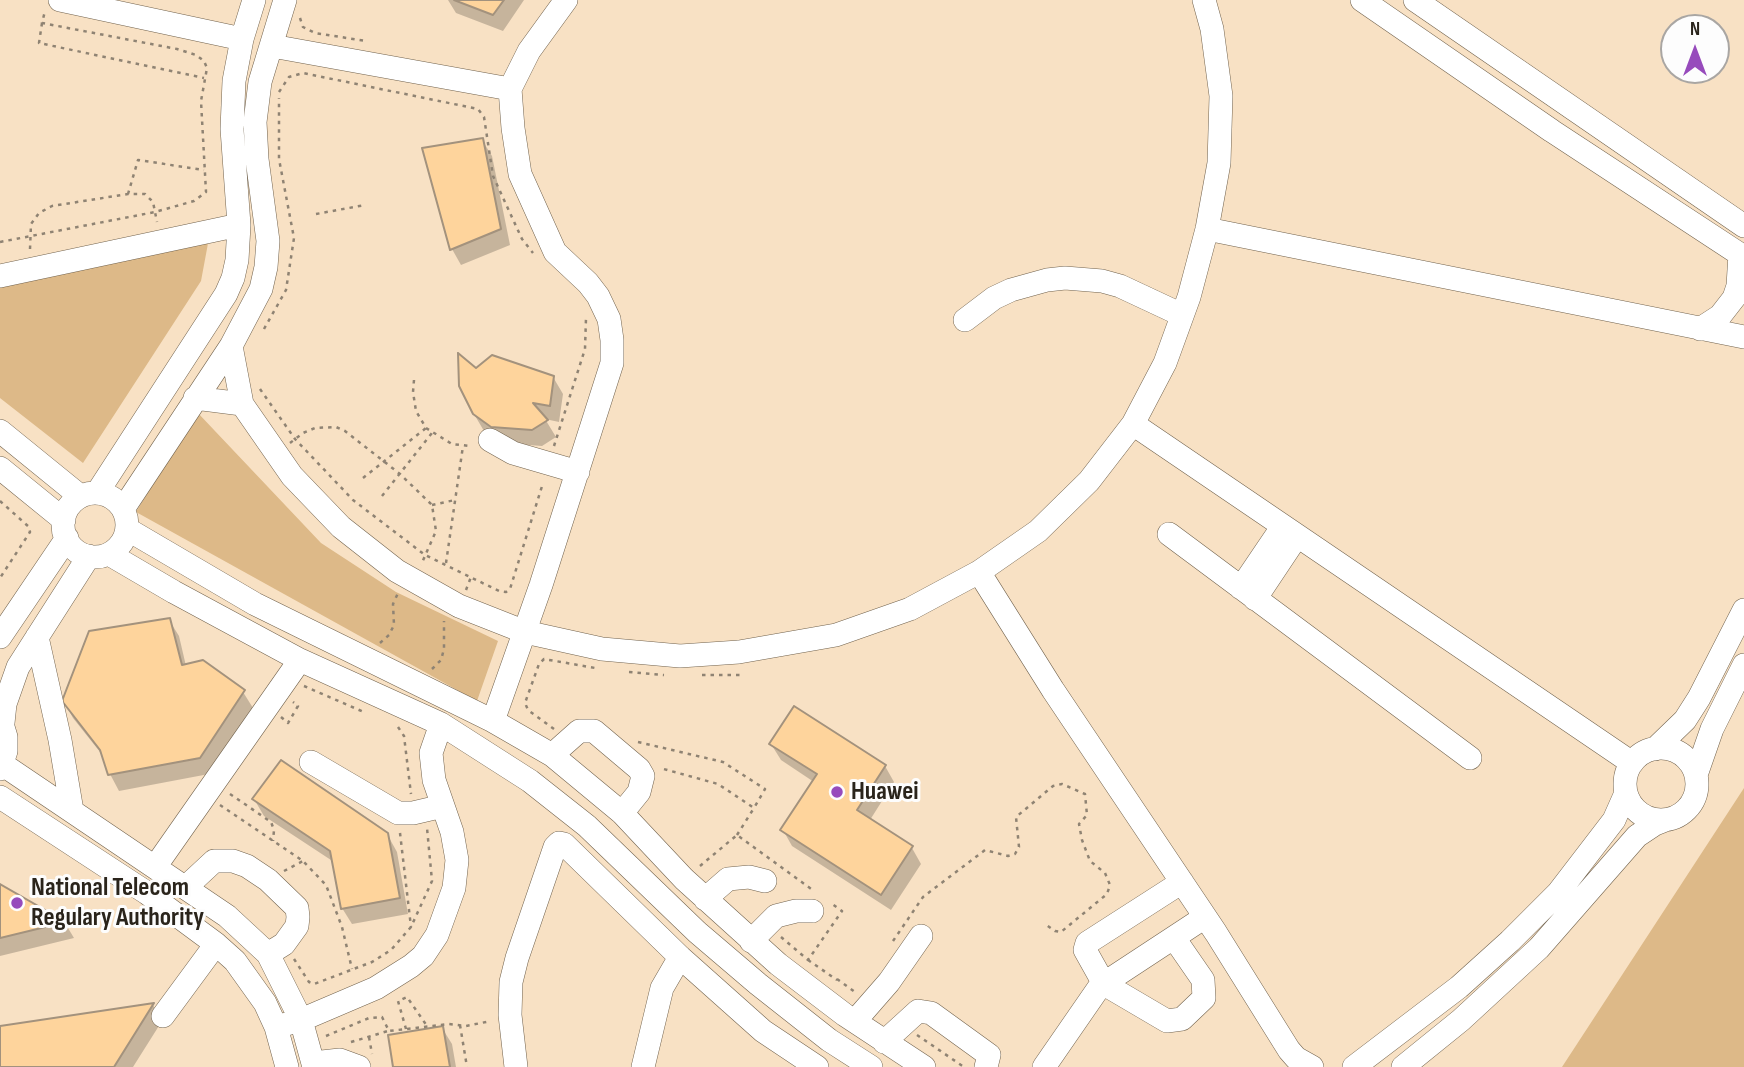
<!DOCTYPE html>
<style>
body{margin:0}
#map{position:relative;width:1744px;height:1067px;overflow:hidden;background:#ffedd6;font-family:"Sofia Sans Condensed",sans-serif}
canvas{display:block}
.north{position:absolute;left:1660px;top:14px;width:70px;height:70px;box-sizing:border-box;background:#fdfdfd;border:2px solid #a9a6a3;border-radius:50%;rotate:0deg;font-size:19px;font-weight:700;line-height:28px;text-align:center;color:#2a241b}
.north::after{content:'';display:block;margin:auto;width:24px;height:32px;background:#974bbc;clip-path:polygon(50% 0,100% 100%,50% 72%,0 100%)}
</style>
<div id="map">
<canvas width="1744" height="1067"></canvas>
<div class="north">N</div>
</div>
<script>
const c = document.querySelector('canvas').getContext('2d');
c.lineJoin = 'round';
function paint(path, color) {
  c.fillStyle = color;
  c.fill(path, 'evenodd');
}
function toPath(rows) {
  const path = new Path2D();
  for (const r of rows) {
    if (r.length === 3) {
      path.moveTo(r[0] + r[2], r[1]);
      path.arc(r[0], r[1], r[2], 0, 2 * Math.PI);
      continue;
    }
    path.moveTo(r[0], r[1]);
    for (let i = 2; i < r.length; i += 2) path.lineTo(r[i], r[i + 1]);
  }
  return path;
}
function trace(path, color, width, dash) {
  c.strokeStyle = color;
  c.lineWidth = width;
  c.lineCap = dash ? 'butt' : 'round';
  c.setLineDash(dash || []);
  c.stroke(path);
}
function write(font, color, halo, rows, align = 'center') {
  c.font = font + ' "Sofia Sans Condensed",sans-serif';
  c.lineWidth = 6;
  c.setLineDash([]);
  c.textBaseline = 'middle';
  c.strokeStyle = halo;
  c.fillStyle = color;
  for (const [text, x, y, turn = 0] of rows) {
    c.save();
    c.translate(x, y);
    c.rotate((+turn || 0) * Math.PI / 180);
    c.textAlign = isNaN(turn) ? turn : align;
    if (halo) c.strokeText(text, 0, 0);
    c.fillText(text, 0, 0);
    c.restore();
  }
}
paint(toPath([
 [0,0,1744,0,1744,1067,0,1067],
 [1674,28,1716,28,1716,70,1674,70]
]), '#f8e1c4');
paint(toPath([
 [209,238,201,281,83,463,0,398,0,285],
 [197,412,321,543,396,592,498,641,477,701,136,512],
 [1744,788,1744,1067,1562,1067]
]), '#ddb988');
paint(toPath([
 [448,0,524,0,503,31,456,13],
 [482,140,492,156,510,245,461,265,452,249],
 [476,371,553,377,563,394,559,422,545,419,556,437,542,446,502,443,484,431,474,414],
 [169,620,179,636,186,666,243,692,253,708,209,774,119,791,110,774,104,757,73,718,64,701],
 [771,744,885,766,894,782,870,820,912,848,921,864,891,910,792,846,783,830,814,782,781,760],
 [254,799,387,834,397,852,408,914,352,924,342,908,334,862,264,816],
 [0,886,65,923,74,938,0,956],
 [153,1005,162,1021,133,1067,0,1067,0,1028],
 [442,1028,452,1044,456,1067,395,1067]
]), '#0003');
const building = toPath([
 [454,0,504,0,493,15,454,0],
 [483,138,501,229,450,250,422,148,483,138],
 [458,353,476,368,492,355,554,376,550,406,533,403,548,420,532,430,491,427,473,414,459,386,458,353],
 [170,618,182,665,203,660,245,690,200,758,108,775,100,750,62,701,89,631,170,618],
 [794,706,886,765,857,810,913,846,881,895,780,830,817,774,769,744,794,706],
 [281,760,388,833,400,898,341,909,330,851,252,799,281,760],
 [0,884,66,922,0,938,0,884],
 [154,1003,114,1067,0,1067,0,1026,154,1003],
 [443,1026,450,1067,393,1067,388,1035,443,1026]
]);
paint(building, '#fed49c');
trace(building, '#a3927d', 2);
const minor = toPath([
 [60,0,242,39],
 [1362,0,1552,131,1744,257],
 [1415,0,1744,226],
 [272,46,510,89],
 [1207,229,1744,337],
 [0,276,239,225],
 [965,320,994,298,1011,290,1047,280,1065,278,1102,281,1120,286,1182,315],
 [1700,329,1720,316,1734,298,1738,286,1740,254],
 [231,346,242,404,292,476,341,527,397,571,459,606,525,632,602,649,680,656,739,652,836,635,910,609,979,572,1038,531,1089,481,1133,424,1165,363,1189,297,1207,229,1219,163,1221,96,1212,29,1204,0],
 [195,398,242,404],
 [1133,424,1632,763],
 [0,431,80,496],
 [490,440,513,453,578,472],
 [0,468,64,520],
 [97,493,226,294,233,278,237,260,239,225,232,129,234,81,242,39,254,0],
 [95,525,32],
 [123,509,231,346,261,289,266,267,268,241,257,159,255,122,260,82,285,0],
 [127,529,255,604,493,721,552,755,622,813,684,879,778,964,845,1015,924,1067],
 [1169,534,1470,758],
 [109,554,174,592,300,660,441,724,530,781,587,826,697,932,758,984,829,1040,871,1067],
 [979,572,1053,690,1216,933,1289,1050,1296,1058,1312,1067],
 [1241,588,1283,526],
 [1255,599,1297,536],
 [0,637,67,538],
 [37,637,60,740,72,811],
 [0,717,6,737,6,751,0,769],
 [493,721,541,585,612,363,612,340,609,319,598,296,588,283,555,252,520,174,513,128,510,89,529,51,566,0],
 [3,723,5,704,18,667,89,556],
 [1661,784,36],
 [1655,749,1685,720,1699,698,1744,610],
 [552,755,579,731,594,731,639,769,643,776,639,792,622,813],
 [311,762,398,813,413,813,443,806],
 [2,764,227,916,268,954,301,1020,314,1067],
 [1696,775,1712,729,1744,665],
 [0,797,147,893,216,944,235,961,265,1003,276,1027,287,1067],
 [155,867,300,660],
 [186,887,214,861,233,861,247,866,268,880,297,908,298,917,297,926,284,944,268,954],
 [705,899,728,879,749,877,765,881],
 [1174,938,1203,980,1204,998,1182,1019,1167,1021,1104,984,1085,950,1087,943,1182,882],
 [751,941,776,916,796,911,812,911],
 [163,1016,216,944],
 [855,1021,889,982,921,936],
 [276,1027,301,1020,376,988,411,966,423,956,437,935,454,888,457,860,452,832,434,780,431,753,441,724],
 [884,1042,918,1011,931,1013,989,1055,986,1067],
 [313,1063,340,1060,359,1067],
 [516,1067,510,1015,511,982,517,958,555,847,559,843,564,844,680,957,763,1031,817,1067],
 [643,1067,662,988,680,957],
 [1044,1067,1100,986,1205,917],
 [1354,1067,1459,987,1510,941,1558,893,1614,820,1626,793],
 [1403,1067,1461,1020,1539,948,1637,836,1655,824,1665,820]
]);
trace(minor, '#72634e', 24);
trace(toPath([
 [300,18,303,27,315,33,366,41],
 [42,23,39,43,204,78],
 [279,92,289,77,303,73,478,109,484,117,493,176,522,239,533,253],
 [128,194,138,160,204,170],
 [316,214,365,205],
 [0,242,155,212,194,201,206,192,201,101,207,68,204,61,196,55,177,49,42,23,45,11],
 [30,249,31,224,39,213,52,206,128,194,145,194,153,202,157,222],
 [264,329,286,290,294,238,279,159,279,98],
 [414,380,413,392,416,411,426,428,452,444,470,446],
 [260,389,295,439,353,500,425,555,499,591,506,592,510,589,543,483],
 [290,443,303,433,315,428,336,427,345,431,400,474,432,505,436,531,421,565],
 [554,446,585,349,586,318],
 [363,478,426,428],
 [382,496,432,433],
 [0,501,29,527,30,532,0,578],
 [432,505,455,500],
 [446,563,463,446],
 [466,590,471,577],
 [380,643,389,635,394,625,393,604,398,593],
 [432,669,441,660,444,649,444,621],
 [629,672,664,675],
 [702,675,740,675,740,671],
 [304,686,366,713],
 [281,717,288,723,298,706,293,702],
 [398,727,404,736,411,794],
 [554,729,528,710,525,703,539,664,544,659,595,668],
 [638,742,723,762,765,789,754,808,718,784,660,768],
 [230,794,271,822,274,830,273,841],
 [220,805,303,861,326,885,342,927,352,969],
 [400,833,411,927],
 [737,835,754,808],
 [700,866,737,835,814,891],
 [284,871,303,861],
 [781,937,808,960,842,911,831,903],
 [893,941,923,897,985,850,1008,856,1015,854,1019,847,1016,817,1053,786,1062,784,1085,794,1087,815,1079,824,1082,840,1090,861,1105,873,1110,885,1107,894,1061,932,1055,931,1045,924],
 [294,959,309,982,314,984,372,962,391,950,411,927,432,881,427,828],
 [808,960,837,980],
 [837,979,855,992],
 [460,1025,467,1067],
 [406,1029,398,1001,407,997,427,1026],
 [917,1035,964,1067],
 [326,1036,369,1018,382,1017,389,1031,449,1024,466,1026,491,1021],
 [369,1037,372,1054],
 [351,1042,388,1031]
]), '#8f8373', 2.5, [3.5, 5]);
trace(minor, '#fff', 23);
for (const [x, y, r, color] of [
 [837,792,7,"#974bbc"],
 [17,903,7,"#974bbc"]
]) {
  const dot = new Path2D();
  dot.arc(x, y, r, 0, 2 * Math.PI);
  c.fillStyle = color;
  c.fill(dot);
  trace(dot, '#fdfdfd', 2.5);
}
write('bold 26px', '#2a241b', '#fdfdfd', [
 ["Huawei",851,792],
 ["National Telecom",31,888],
 ["Regulary Authority",31,918]
], 'left');
</script>
